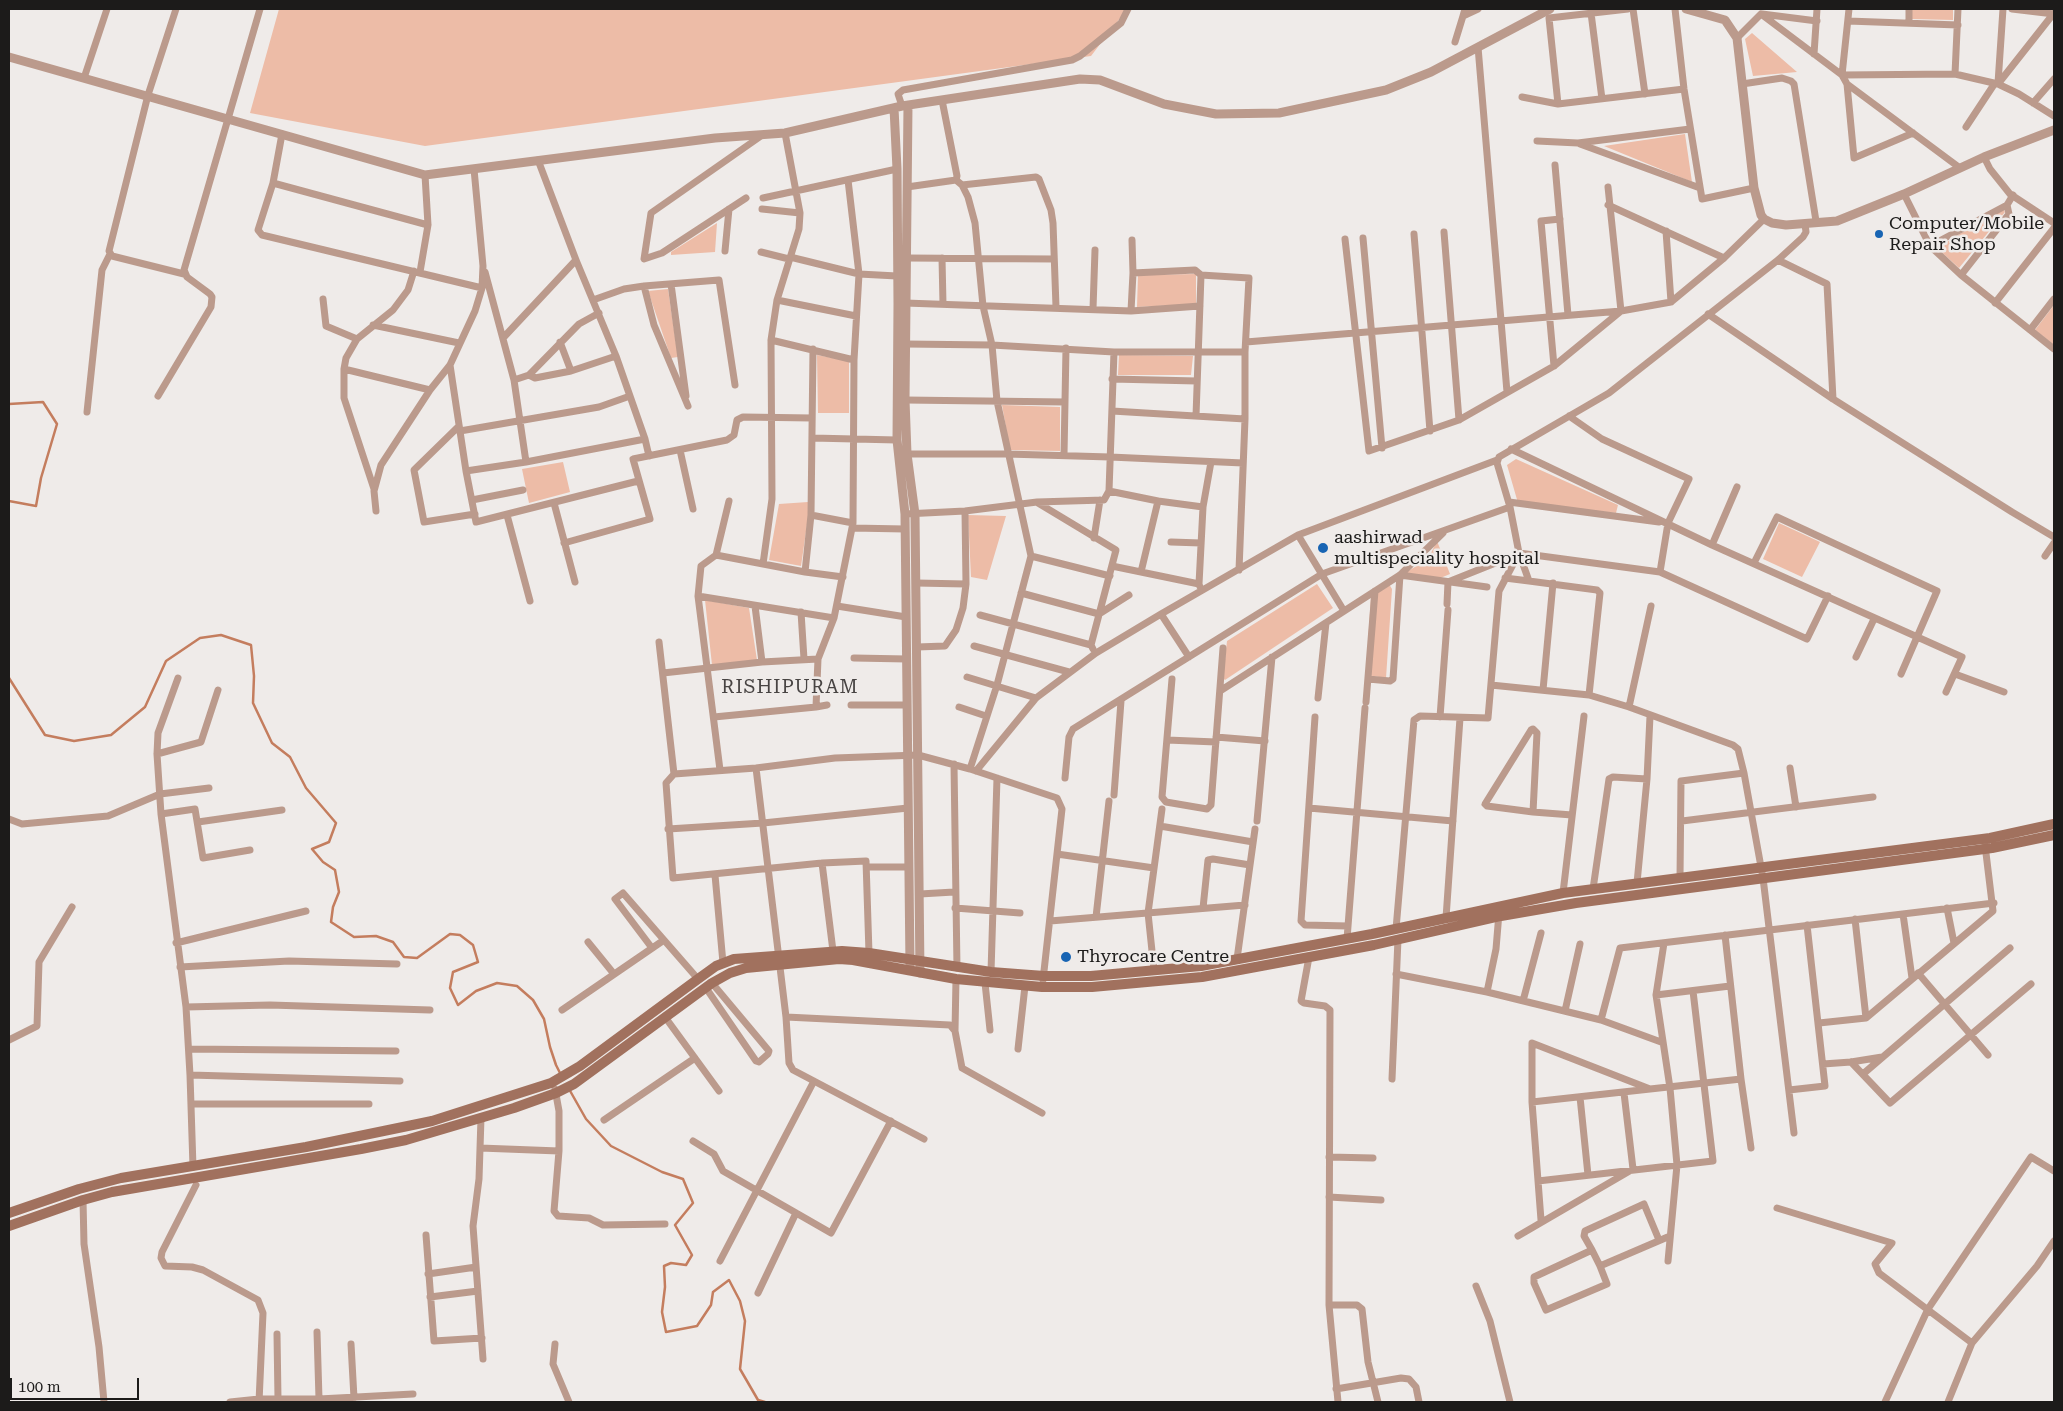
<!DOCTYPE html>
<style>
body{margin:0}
#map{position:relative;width:2063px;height:1411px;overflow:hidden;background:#efebe9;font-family:"Roboto Serif",serif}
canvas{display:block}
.frame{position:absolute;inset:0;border:10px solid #1c1b1a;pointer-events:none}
.scale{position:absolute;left:10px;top:1378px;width:129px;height:22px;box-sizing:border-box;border:2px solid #1c1b1a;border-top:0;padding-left:6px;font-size:15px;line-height:18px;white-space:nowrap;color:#1c1b1a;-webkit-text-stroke:4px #efebe9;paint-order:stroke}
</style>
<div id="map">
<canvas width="2063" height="1411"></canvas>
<div class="frame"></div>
<div class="scale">100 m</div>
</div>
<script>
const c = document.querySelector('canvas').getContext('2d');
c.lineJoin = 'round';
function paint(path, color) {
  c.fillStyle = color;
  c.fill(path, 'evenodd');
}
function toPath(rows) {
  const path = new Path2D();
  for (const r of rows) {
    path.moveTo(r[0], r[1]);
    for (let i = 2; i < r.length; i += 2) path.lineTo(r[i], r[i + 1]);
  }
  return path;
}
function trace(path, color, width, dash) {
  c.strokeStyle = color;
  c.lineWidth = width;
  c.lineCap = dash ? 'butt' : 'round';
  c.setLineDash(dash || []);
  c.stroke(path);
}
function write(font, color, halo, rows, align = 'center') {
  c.font = font + ' "Roboto Serif",serif';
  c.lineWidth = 5;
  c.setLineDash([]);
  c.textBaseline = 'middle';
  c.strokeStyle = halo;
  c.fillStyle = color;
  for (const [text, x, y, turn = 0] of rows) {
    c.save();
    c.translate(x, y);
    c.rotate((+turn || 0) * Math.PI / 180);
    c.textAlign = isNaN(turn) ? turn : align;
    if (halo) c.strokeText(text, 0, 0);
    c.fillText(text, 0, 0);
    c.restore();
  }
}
paint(toPath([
 [279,9,1127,9,1091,56,425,146,250,113],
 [1912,9,1953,9,1953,20,1912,19],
 [1752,33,1797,72,1753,76,1745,39],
 [1685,134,1692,182,1604,146],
 [2002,208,2005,212,1959,268,1937,248],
 [717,223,715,252,671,255,671,252],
 [1196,274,1196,304,1137,307,1138,275],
 [668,289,678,357,671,358,648,291],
 [2054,305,2054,345,2035,330],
 [817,355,849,361,849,413,818,413],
 [1119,355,1193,356,1191,375,1118,375],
 [1002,405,1060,407,1060,451,1010,450],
 [1516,459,1618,505,1616,513,1518,503,1507,465],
 [563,462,570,492,529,503,522,469],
 [808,502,809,511,801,566,769,560,779,504],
 [968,515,1006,516,987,580,971,577],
 [1779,523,1820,542,1802,577,1763,559],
 [1437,541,1450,574,1438,579,1405,573,1428,559],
 [1317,584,1333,608,1225,680,1223,678,1227,641],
 [1389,584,1392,589,1386,678,1366,675,1371,595],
 [705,600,749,608,757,660,712,665]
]), '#edbca7');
trace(toPath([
 [9,404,43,402,57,424,41,478,36,506,9,501],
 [9,678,45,735,74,741,111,735,145,707,166,661,200,638,221,635,251,645,254,676,253,703,272,743,290,757,306,788,336,823,329,842,312,849,323,862,335,870,339,892,333,907,331,922,354,937,376,936,393,942,404,957,417,958,450,934,460,935,473,945,478,962,453,972,450,988,458,1005,476,991,497,983,517,986,533,1000,544,1019,550,1047,556,1065,561,1075],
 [569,1089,586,1119,611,1146,662,1172,683,1179,693,1203,675,1225,692,1255,686,1265,671,1263,664,1266,665,1287,662,1312,666,1332,697,1326,711,1305,713,1292,729,1280,740,1301,745,1321,740,1369,758,1400,765,1402]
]), '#c47d5e', 2.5);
trace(toPath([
 [176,9,148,95,109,251,112,256,184,274],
 [1465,9,1463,16,1478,9],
 [1633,9,1645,94],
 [1675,9,1684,89,1702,199,1754,188],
 [1849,9,1842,75,1847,84,1854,158,1913,133],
 [2012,9,2054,14],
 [1591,13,1602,99],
 [1762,14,1817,21],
 [1848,21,1958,25],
 [1909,22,1909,9],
 [1737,38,1761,14,1842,75,1955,74,1998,84,2019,94,2054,116],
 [1455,42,1463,16],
 [1478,47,1507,392],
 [1814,54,1817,9],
 [1955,74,1958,9],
 [84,78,107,9],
 [1998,83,2003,9],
 [1742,84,1782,78,1791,81,1794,84,1816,221],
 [1847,84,1960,168],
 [1998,84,2054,13],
 [1522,97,1558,104,1684,89],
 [2033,103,2054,79],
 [1558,104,1549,18,1628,9],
 [902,106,898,94,903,90,1072,60,1080,56,1121,23,1128,9],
 [1966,127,1995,83],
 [1537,141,1578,143,1690,129],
 [1580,144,1700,188],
 [1984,157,1990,169,2010,194,2054,223],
 [1555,165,1568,315],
 [956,180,962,185,968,197,975,223,983,306,992,345,997,401,1031,556,997,685,970,769],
 [273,183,282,134],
 [962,185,1036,177,1039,179,1051,210,1053,223,1056,307],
 [907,187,956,180,957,176,942,100],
 [1904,194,1930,246,1961,275,2054,349],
 [746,198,662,253,644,259,651,213,761,136],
 [763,198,897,169],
 [1608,205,1724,258],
 [762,209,800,213],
 [428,225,273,183,258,230,262,235,482,288],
 [1666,231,1671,302],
 [1444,232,1459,420],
 [1414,234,1430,431],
 [1363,238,1382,448],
 [1345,239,1369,451,1459,420,1554,366,1621,311,1671,302,1724,258,1764,219],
 [1132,240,1133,273],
 [1930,246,2007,205,2013,195],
 [725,251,729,209],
 [761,252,789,259],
 [790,257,859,274,897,276],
 [906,258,1054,259],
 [942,258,943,304],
 [1778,260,1827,284,1833,399],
 [420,272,428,225,425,175],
 [485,272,514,380,526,462],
 [1961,275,2009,214,2007,205],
 [671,284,686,396],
 [644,286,654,325,688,406],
 [323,299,326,326,357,339],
 [593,300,624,289,644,286,719,280,735,385],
 [777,300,856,316],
 [905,303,1131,311,1200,306],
 [1995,303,2054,228],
 [1093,309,1095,250],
 [1131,311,1133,273,1195,270,1201,275,1249,278,1245,352,1245,419,1239,570],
 [1708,314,1833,399,2012,512,2054,537],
 [373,325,459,343],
 [2030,330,2054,299],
 [503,338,576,260],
 [771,340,854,360],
 [560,342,571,371],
 [1246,342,1621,311,1608,187],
 [905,344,992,345,1114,352,1245,352],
 [450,365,466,471,476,522,638,481],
 [1554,366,1541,221,1560,219],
 [344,369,430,390],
 [529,375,535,378,571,371,616,356],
 [1112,379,1197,381],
 [514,380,529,375,579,324,599,313],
 [158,396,211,307,212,297,210,294,187,277,184,270,260,9],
 [905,400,1065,402],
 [1112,411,1245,419],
 [87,412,102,270,110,254],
 [1196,416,1201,275],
 [1569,416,1602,439,1689,479,1668,523,1660,572],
 [459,426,414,470,424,522,475,514],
 [460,431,599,407,630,396],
 [812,438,897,440],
 [645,439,649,456],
 [1511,449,1712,545,1962,657,1946,692],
 [680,450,693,509],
 [903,454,1007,454,1110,457,1243,463],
 [1064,455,1066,348],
 [466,471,526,462,645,439,616,356,576,260,538,160],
 [374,489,344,398,344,369,346,358,357,339,393,310,408,290,414,271],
 [1109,491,1158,501,1203,507,1199,584],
 [472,500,523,490],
 [1509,502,1659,522],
 [554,503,575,582],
 [1038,503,1116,550,1091,645],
 [1203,507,1211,462],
 [376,511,374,491,381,465,430,390,450,365,475,311,482,288,483,266,474,169],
 [905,514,965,511,1037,502,1104,500,1109,491,1114,352],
 [507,515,530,601],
 [811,515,853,523],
 [852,528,905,529],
 [1298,535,1344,611],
 [1094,538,1100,500],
 [1171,542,1201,543],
 [564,543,650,519,633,459,727,440,734,435,737,420,743,417,812,418],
 [1712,545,1737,487],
 [1519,553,1660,572,1807,639,1828,596],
 [716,555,805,572,843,577],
 [1031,556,1110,576],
 [2045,556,2054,543],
 [1754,563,1777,517,1937,591,1901,674],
 [763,564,772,499,771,340,777,300,799,229,800,213,785,133],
 [1112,566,1199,584,1200,587],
 [805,572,811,515,813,349],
 [1141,572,1158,501],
 [1505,578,1529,581,1519,553,1510,507,1497,463,1499,457,1609,393,1778,260,1803,237,1806,232,1805,224],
 [1529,581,1597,590,1600,593,1589,695],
 [916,583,966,584],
 [1021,593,1099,614,1129,595],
 [698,596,834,618],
 [1447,604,1448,582,1503,560],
 [755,606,762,662],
 [837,606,906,617],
 [801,612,804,659],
 [1161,614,1189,657],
 [980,615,1091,645,1093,649],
 [659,642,674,774,666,783,673,878,822,863,866,861,869,953],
 [974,646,1069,672],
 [917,647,945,646,956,630,963,608,966,584,965,511],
 [1856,657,1874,619],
 [854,658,907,659],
 [663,673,762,662,818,659],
 [1955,674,2004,692],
 [967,677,1036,698],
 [178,678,158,733,157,754,161,814,186,1007,190,1075,193,1167],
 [1172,679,1162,797,1166,802,1207,809,1211,805,1223,648],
 [1368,679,1390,681,1393,679,1400,575,1487,587],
 [1491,685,1589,695,1629,707,1733,745,1738,749,1744,773,1763,878,1794,1133],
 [1543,690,1553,583],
 [1220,691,1400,575,1443,533],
 [1318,698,1326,623],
 [1366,702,1375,591],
 [851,705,907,705],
 [816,707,827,705],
 [959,707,986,716],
 [1629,707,1651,606],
 [714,717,816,707,818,659,834,618,853,523,854,360,859,274,848,180],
 [1315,717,1301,921,1305,925,1348,926],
 [1440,717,1448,610],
 [1216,737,1265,741],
 [1167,740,1216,742],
 [157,754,201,742,218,690],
 [954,764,957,968],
 [756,768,786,1017,789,1063,793,1070,924,1139],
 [1790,768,1796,807],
 [720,770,698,596,701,566,716,555,729,501],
 [976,771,1036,698,1096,653,1161,614,1298,535,1497,460],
 [674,774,756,768,835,758,918,755,970,769,1057,798,1062,809,1043,980],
 [1065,778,1069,737,1073,729,1322,574,1510,507],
 [1114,795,1121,701],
 [1309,808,1453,821],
 [1533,812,1537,733,1533,729,1531,730,1485,804,1487,806,1533,812,1572,815],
 [161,814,195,809,203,858,250,850],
 [9,819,22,824,108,816,160,794,209,788],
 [1257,821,1272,657],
 [1682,821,1873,797],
 [198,822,282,810],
 [1160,826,1253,842],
 [668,829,763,823,908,808],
 [1057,854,1154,868],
 [822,863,833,951],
 [867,867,909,867],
 [715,875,723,963],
 [1680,878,1681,781,1744,773],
 [1637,883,1647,779,1650,716],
 [1593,889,1609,779,1613,777,1647,779],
 [1563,893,1584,716],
 [920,894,954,892],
 [955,908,1020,913],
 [1203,908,1208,860,1213,859,1250,865],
 [1947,908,1954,943],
 [1903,914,1912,978],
 [1096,917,1109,801],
 [1446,918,1460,718],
 [1855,919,1866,1018],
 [1050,921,1245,905],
 [1396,929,1414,720,1420,716,1488,718,1499,591,1519,553],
 [1725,935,1741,1079,1751,1148],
 [1347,939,1365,708],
 [588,942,614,974],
 [176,943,306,911],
 [1664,943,1656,995,1670,1088,1677,1165,1668,1261],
 [652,948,615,899,623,893,698,979],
 [1309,957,1301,1001,1304,1003,1325,1006,1330,1010,1329,1305,1338,1402],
 [1237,959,1255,829],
 [180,967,289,961,397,964],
 [1154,970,1148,913,1162,809],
 [991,972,997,778],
 [1918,973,1988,1055],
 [1396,974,1487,992,1601,1020,1661,1042],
 [985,983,990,1030],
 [706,988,756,1061,759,1062,768,1054,769,1051,712,983],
 [1487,992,1496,949,1499,913],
 [1656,995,1730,986],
 [1523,1001,1541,933],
 [186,1007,270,1005,430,1010],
 [562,1010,664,940],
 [1565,1011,1580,944],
 [665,1017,719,1091],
 [786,1017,950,1025,955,1031,962,1068,1042,1113],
 [1601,1020,1620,948,1994,903],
 [1819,1023,1866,1018,1993,911,1985,845],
 [955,1031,956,979],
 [9,1040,37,1026,39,962,72,907],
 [189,1049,396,1051],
 [1018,1049,1025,986],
 [1851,1062,1890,1103,2031,984],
 [1823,1064,1851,1062,1882,1057],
 [1863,1074,2010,948],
 [190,1075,400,1081],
 [1392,1079,1398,939],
 [555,1089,559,1111,559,1151],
 [1789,1090,1825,1086,1807,925],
 [1580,1097,1588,1175],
 [1532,1102,1741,1079],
 [191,1104,369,1104],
 [481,1118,479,1179,473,1226,483,1359],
 [604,1120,695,1058],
 [693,1141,714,1154,723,1171,831,1233,891,1121],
 [480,1148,559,1151,554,1211,558,1216,589,1218,603,1225,665,1224],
 [1329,1157,1373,1158],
 [1538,1181,1713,1161,1693,991],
 [196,1185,162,1252,161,1258,165,1266,192,1267,203,1270,258,1300,263,1313,259,1402],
 [1329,1197,1381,1200],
 [83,1200,84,1244,99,1347,104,1402],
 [1777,1208,1892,1243,1875,1264,1879,1273,1972,1343],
 [1541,1220,1532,1102,1532,1043,1650,1089],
 [426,1235,434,1341,482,1338],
 [1518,1236,1633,1169,1624,1093],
 [1592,1250,1534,1277,1534,1283,1546,1310,1607,1284,1600,1266,1592,1250,1584,1236,1585,1231,1644,1204,1659,1240],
 [720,1261,814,1081],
 [1600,1266,1670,1236],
 [428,1274,476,1267],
 [1476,1286,1490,1321,1510,1402],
 [758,1293,796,1213],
 [430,1297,478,1291],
 [1329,1305,1357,1305,1362,1309,1368,1362,1378,1402],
 [317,1332,319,1399],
 [277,1334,278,1399],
 [351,1344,354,1398],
 [555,1344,553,1364,569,1402],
 [1336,1389,1401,1378,1409,1379,1416,1387,1419,1402],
 [230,1402,259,1399,319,1399,413,1394],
 [1885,1402,1928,1309,2031,1157,2054,1171],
 [1948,1402,1972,1343,2037,1266,2054,1241]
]), '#bb9a8c', 7);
trace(toPath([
 [1686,9,1725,20,1737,38,1754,188,1761,215,1764,219,1772,223,1786,225,1837,221,1904,194,1984,157,2054,130],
 [9,57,425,175,715,138,785,133,902,106,1080,79,1100,80,1164,104,1216,114,1279,113,1386,90,1431,72,1550,9],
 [908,105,905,400,907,454,915,514,920,973],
 [894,108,897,169,898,304,897,440,905,514,910,966]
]), '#bb9a8c', 9);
trace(toPath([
 [9,1213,79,1189,121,1178,306,1147,432,1121,551,1083,580,1066,698,979,716,966,734,959,842,951,869,953,991,972,1044,976,1091,976,1201,966,1372,934,1563,893,1990,838,2054,824],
 [9,1226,83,1200,112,1192,361,1149,406,1140,514,1108,556,1093,574,1084,712,983,730,973,746,968,839,959,853,960,956,979,1042,987,1092,987,1202,977,1374,945,1501,916,1576,903,1992,848,2054,835]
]), '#a1715e', 10);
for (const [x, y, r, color] of [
 [1879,234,5,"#1864b3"],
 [1323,548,6,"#1864b3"],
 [1066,957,6,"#1864b3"]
]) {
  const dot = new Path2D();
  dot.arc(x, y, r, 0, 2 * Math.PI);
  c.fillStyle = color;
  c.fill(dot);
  trace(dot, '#efebe9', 2);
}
write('18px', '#1c1b1a', '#efebe9', [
 ["Computer/Mobile",1889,224],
 ["Repair Shop",1889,245],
 ["aashirwad",1334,538],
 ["multispeciality hospital",1334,559],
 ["Thyrocare Centre",1077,957]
], 'left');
c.letterSpacing = '1px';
write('19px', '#484443', '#efebe9', [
 ["RISHIPURAM",790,687]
]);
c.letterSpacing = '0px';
</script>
